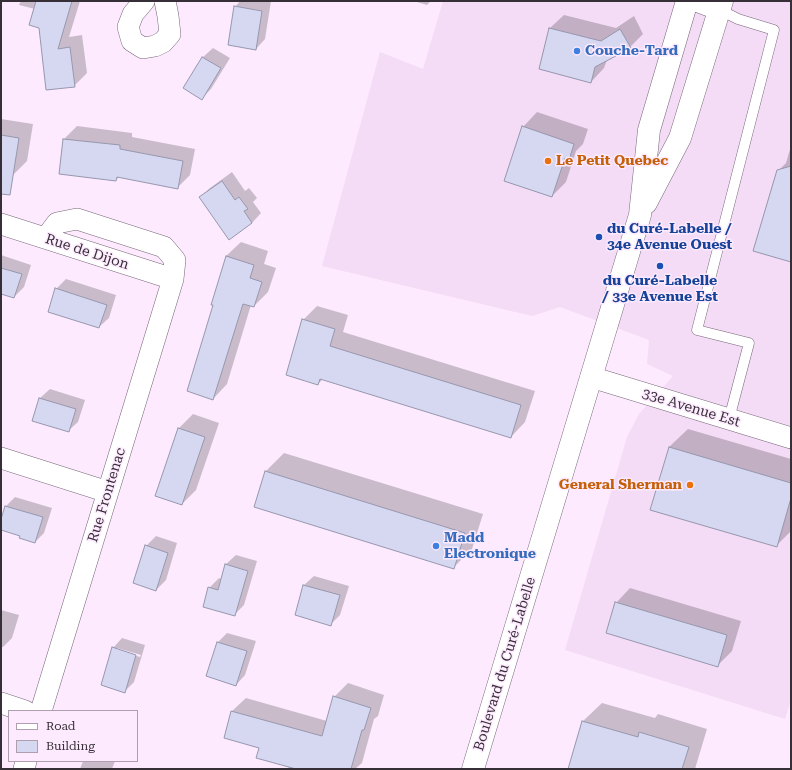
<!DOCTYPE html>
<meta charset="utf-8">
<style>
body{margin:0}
#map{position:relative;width:792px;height:770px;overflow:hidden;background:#fdeafe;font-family:"Roboto Serif",serif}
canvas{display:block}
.frame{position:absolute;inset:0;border:2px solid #372f37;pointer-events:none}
.legend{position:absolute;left:8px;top:710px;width:130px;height:52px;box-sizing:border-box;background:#fdeafe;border:1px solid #ae9fae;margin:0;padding:5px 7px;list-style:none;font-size:12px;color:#372f37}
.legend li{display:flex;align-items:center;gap:8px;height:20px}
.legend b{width:20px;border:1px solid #ae9fae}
</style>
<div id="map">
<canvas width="792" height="770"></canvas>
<div class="frame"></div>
<ul class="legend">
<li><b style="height:5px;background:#fff"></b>Road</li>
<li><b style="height:11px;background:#d6d7f0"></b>Building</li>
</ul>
</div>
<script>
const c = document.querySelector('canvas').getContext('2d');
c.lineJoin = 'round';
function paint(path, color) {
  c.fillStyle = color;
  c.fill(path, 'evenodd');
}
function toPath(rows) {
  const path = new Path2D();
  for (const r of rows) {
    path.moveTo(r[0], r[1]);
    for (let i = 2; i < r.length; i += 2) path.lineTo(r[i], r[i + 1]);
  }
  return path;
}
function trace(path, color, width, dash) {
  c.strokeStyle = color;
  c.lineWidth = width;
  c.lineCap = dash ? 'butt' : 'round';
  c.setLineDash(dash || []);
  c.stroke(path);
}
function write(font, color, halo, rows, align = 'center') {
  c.font = font + ' "Roboto Serif",serif';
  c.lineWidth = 3;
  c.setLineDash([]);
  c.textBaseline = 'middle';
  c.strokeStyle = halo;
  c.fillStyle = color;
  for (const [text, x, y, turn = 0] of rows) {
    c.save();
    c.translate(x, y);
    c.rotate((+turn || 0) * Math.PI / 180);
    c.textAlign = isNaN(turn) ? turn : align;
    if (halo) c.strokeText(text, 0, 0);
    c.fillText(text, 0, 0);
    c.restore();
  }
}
paint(toPath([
 [443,1,791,1,791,700,785,719,565,650,627,437,639,414,673,376,647,364,649,340,560,307,532,316,322,266,380,52,423,69]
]), '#f4dbf6');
paint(toPath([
 [21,1,80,1,69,37,82,35,87,73,74,86,40,27,35,9,19,5],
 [240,1,271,1,265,39,256,49,235,7],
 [413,1,431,1,427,5],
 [564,15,616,28,634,16,643,34,630,47,607,60,604,68,591,82,540,69,550,28],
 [213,48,230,58,211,89,202,98,185,88,203,57],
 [537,112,588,129,583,144,576,151,566,182,552,196,523,127],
 [1,119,33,124,27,161,13,175,1,173],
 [77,126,132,133,132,137,195,149,190,175,177,188,119,177,116,180,60,174,64,139],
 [791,146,791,261,778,171,786,163],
 [232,172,245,191,249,188,257,198,253,202,261,213,252,223,229,238,200,197,210,188],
 [241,242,268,251,264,264,276,268,268,292,254,306,251,305,227,384,213,399,214,305,226,256],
 [1,255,31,265,24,287,14,297,1,293],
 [66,279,116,295,109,318,99,327,56,289],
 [317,306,348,315,343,332,535,391,525,422,511,437,323,379,318,384,303,320],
 [50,389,85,400,78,422,68,431,33,420,40,398],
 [193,414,219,423,196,490,182,504,156,495,179,428],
 [688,429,791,459,791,531,776,546,669,447],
 [284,453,483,514,472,549,453,568,255,506,266,471],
 [15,497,52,508,44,533,35,542,21,535,1,529,1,522,6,506],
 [156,536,177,543,166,580,156,590,146,546],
 [236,555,257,561,244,605,234,615,209,588,219,578,222,579,226,564],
 [314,576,349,586,340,615,331,624,296,614,304,585],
 [630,588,741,621,732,651,718,665,616,603],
 [1,610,19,615,12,638,3,647,1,647],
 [227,633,256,641,245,675,236,685,208,676,218,642],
 [122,638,145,645,134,682,124,692,113,648],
 [117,648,141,655,140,657,117,650],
 [348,683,384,695,378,716,374,719,362,763,355,769,288,769,289,766,260,748,225,737,232,711,246,698,327,721,334,697],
 [602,703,655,718,658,714,707,729,695,769,570,769,583,721],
 [83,761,115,761,112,769,80,769]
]), '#0003');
const building = toPath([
 [36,1,72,1,58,49,70,47,75,87,46,90,39,28,29,25,36,1],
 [234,6,262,11,256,50,228,45,234,6],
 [549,28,601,41,620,29,631,48,595,67,591,83,539,69,549,28],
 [202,57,221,68,202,100,183,88,202,57],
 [522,126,574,144,569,160,565,158,552,197,504,181,522,126],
 [1,135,19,138,10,195,1,194,1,135],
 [63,139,120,145,120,149,183,161,178,189,117,177,116,181,59,174,63,139],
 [791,166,791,262,753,251,777,170,791,166],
 [222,181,235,200,239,197,248,209,244,211,252,223,229,240,199,197,222,181],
 [226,256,254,265,250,278,262,282,254,307,243,304,213,400,187,391,213,305,211,305,226,256],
 [1,268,22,274,14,298,1,294,1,268],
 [55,288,107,305,99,328,48,312,55,288],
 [302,319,335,329,330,346,521,405,511,438,320,379,318,385,286,375,302,319],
 [39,398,76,409,69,432,32,421,39,398],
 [178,428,205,437,182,505,155,496,178,428],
 [669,447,791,483,791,498,777,547,650,510,669,447],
 [265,471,465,533,454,569,254,507,265,471],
 [5,506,43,517,35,543,19,538,20,536,1,530,1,519,5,506],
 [145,545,168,553,156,591,133,583,145,545],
 [225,564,248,571,235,616,203,607,208,587,218,590,225,564],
 [303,585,340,595,331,626,295,615,303,585],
 [615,602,727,635,718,667,606,633,615,602],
 [217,642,247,651,236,686,206,676,217,642],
 [112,647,136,655,125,693,101,685,112,647],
 [333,696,371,708,364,730,362,730,351,769,296,769,256,758,259,748,224,738,231,711,322,736,333,696],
 [582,721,638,737,639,732,689,747,682,769,568,769,582,721]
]);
paint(building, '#d6d7f0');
trace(building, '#9697ae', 1);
const lane = toPath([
 [720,10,738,19,774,30,697,330,749,343,729,419]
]);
const street = toPath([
 [144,1,133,14,128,27,132,41,143,48,155,46,163,42,170,34,168,16,165,1],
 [696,1,720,10],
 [1,224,173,279],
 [591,377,791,438],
 [1,458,108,492],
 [1,703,25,711],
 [41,711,173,279,175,260,164,247,77,219,57,223,46,238],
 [24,769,26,761]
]);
const primary = toPath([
 [646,203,680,138,722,1],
 [473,769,640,215,649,130,687,1]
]);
trace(lane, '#776778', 11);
trace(street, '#776778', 22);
trace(primary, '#776778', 23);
trace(lane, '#fff', 10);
trace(street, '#fff', 21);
trace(primary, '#fff', 22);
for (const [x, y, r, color] of [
 [577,51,4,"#3f7fe0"],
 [548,161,4,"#e8710a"],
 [599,237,4,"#1a4fb4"],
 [660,266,4,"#1a4fb4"],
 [690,485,4,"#e8710a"],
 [436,546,4,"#3f7fe0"]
]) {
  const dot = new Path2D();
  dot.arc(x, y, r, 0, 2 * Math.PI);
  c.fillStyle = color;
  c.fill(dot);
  trace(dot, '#fdeafe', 1.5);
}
write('bold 14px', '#366cbe', '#fdeafe', [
 ["Couche-Tard",585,51],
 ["Madd",444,538],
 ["Electronique",444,554]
], 'left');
write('bold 14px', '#c56008', '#fdeafe', [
 ["Le Petit Quebec",556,161],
 ["General Sherman",682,485,"right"]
], 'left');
write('bold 14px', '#164399', '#fdeafe', [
 ["du Curé-Labelle /",607,229],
 ["34e Avenue Ouest",607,245],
 ["du Curé-Labelle",660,281,"center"],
 ["/ 33e Avenue Est",660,297,"center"]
], 'left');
write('14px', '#372f37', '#fdeafe', [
 ["Rue de Dijon",87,252,18],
 ["33e Avenue Est",691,408,17],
 ["Rue Frontenac",107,495,-73],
 ["Boulevard du Curé-Labelle",505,664,-73]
]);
</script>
